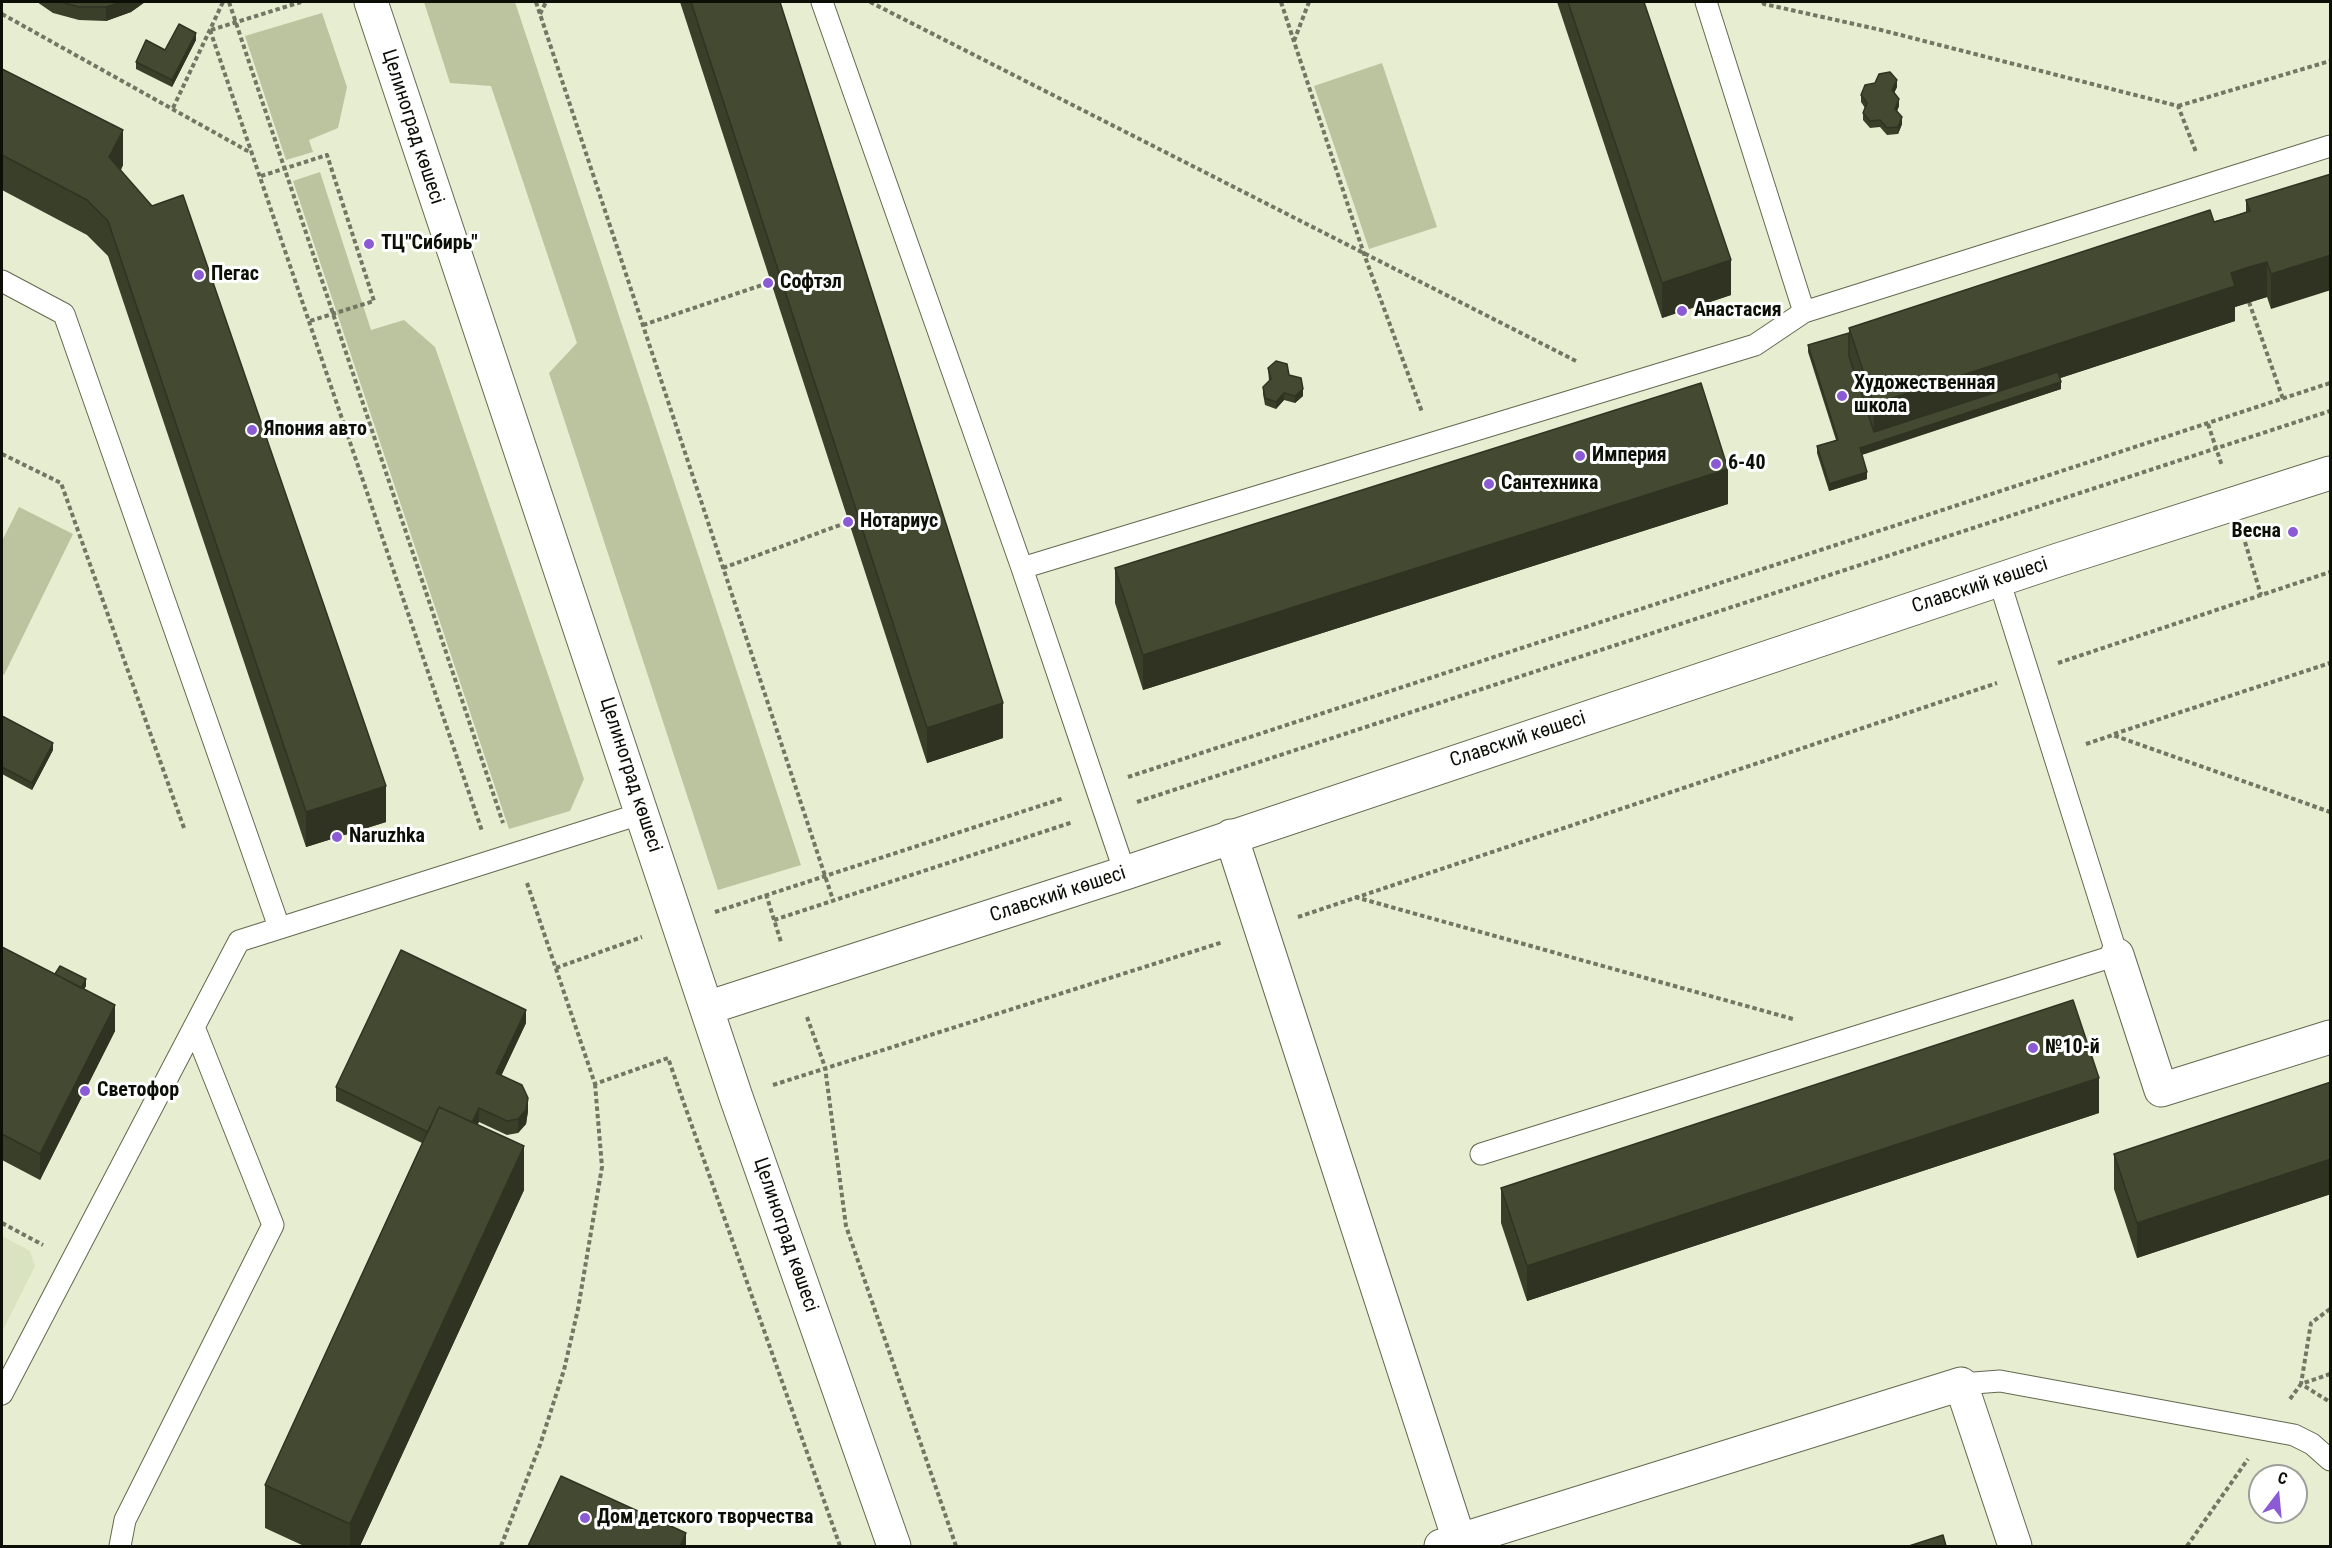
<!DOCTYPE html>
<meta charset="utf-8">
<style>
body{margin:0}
#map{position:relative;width:2332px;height:1548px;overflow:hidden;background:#e6edd0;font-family:"Roboto Condensed",sans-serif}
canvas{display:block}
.frame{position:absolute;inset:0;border:3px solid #0c0f06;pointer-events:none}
.north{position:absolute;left:2248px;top:1464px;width:60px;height:60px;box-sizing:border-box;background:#fff;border:2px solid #9e9f9b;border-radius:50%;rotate:16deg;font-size:16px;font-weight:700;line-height:24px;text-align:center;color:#0c0f06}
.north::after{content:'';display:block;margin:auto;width:21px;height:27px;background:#8a5bd4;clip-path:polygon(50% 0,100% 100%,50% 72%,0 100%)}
</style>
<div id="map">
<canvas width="2332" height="1548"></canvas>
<div class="frame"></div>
<div class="north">С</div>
</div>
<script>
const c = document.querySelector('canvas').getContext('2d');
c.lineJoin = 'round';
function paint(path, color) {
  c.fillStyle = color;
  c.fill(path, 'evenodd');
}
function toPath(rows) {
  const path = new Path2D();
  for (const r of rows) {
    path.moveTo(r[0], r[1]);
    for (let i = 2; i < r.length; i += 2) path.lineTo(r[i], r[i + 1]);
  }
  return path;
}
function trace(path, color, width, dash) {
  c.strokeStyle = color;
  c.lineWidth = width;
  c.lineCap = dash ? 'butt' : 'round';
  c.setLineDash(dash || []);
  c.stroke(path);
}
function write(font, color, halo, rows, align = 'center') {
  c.font = font + ' "Roboto Condensed",sans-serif';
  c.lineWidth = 6;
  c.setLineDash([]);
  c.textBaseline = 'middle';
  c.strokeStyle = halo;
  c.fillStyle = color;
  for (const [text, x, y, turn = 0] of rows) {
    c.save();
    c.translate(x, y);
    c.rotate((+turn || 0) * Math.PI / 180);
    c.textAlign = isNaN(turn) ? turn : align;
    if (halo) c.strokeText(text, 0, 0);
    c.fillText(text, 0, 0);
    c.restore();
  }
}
paint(toPath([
 [2,1236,30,1251,35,1266,2,1332]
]), '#dae3bf');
paint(toPath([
 [424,2,515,2,801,865,718,890,549,373,577,343,491,86,450,83],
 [322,13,347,87,338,128,309,140,313,152,286,160,245,36],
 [1382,63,1437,227,1369,249,1314,86],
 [320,172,371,330,404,320,435,347,584,779,570,811,509,829,293,181],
 [19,507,73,534,4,675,2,673,2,541]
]), '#bbc49e');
const service = toPath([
 [822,2,1022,568,1125,873],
 [1706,2,1804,312,2330,146],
 [2,281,64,314,279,927],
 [1022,568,1755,345,1804,312],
 [1481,1154,2117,955,1999,580],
 [1961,1384,2000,1381,2294,1435,2312,1444,2330,1460],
 [2,1394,239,941,643,813],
 [120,1546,125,1520,273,1225,194,1027]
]);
const minor = toPath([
 [1231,836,1461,1546],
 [2117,955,2161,1090,2330,1037],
 [1441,1546,1961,1384,2015,1546]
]);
const tertiary = toPath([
 [371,2,736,1097,894,1546],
 [707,1008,1125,873,2058,560,2330,473]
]);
trace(service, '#646950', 23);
trace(minor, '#646950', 35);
trace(tertiary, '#646950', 35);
trace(toPath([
 [229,2,503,823],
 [536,2,833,900],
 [870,2,1578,362],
 [1281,2,1364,254,1422,412],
 [1763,2,1764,4,1881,30,2178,106,2196,152],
 [2,14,253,154],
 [540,14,546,2],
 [210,30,482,831],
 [211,30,301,2],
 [1294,41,1309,2],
 [2178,106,2330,61],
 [173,108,223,2],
 [261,176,327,155,374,301,310,321],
 [2249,302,2283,399],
 [643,325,768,283],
 [2208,424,2222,466],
 [2,454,61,483,184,828],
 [2245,542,2261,595],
 [723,568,848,522],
 [2058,663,2330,572],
 [2114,734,2330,663],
 [2086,744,2113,735,2330,812],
 [1128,777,2330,383],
 [1137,802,2330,411],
 [527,883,595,1084,668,1058,840,1546],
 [766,894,781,942],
 [1355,897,1793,1019],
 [715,912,1064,798],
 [1298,917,1997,683],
 [774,920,1073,822],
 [556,968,642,937],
 [807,1017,825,1067,846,1226,956,1546],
 [773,1085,1223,942],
 [2,1223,43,1245],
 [2330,1309,2311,1323,2301,1384,2330,1402],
 [2290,1399,2301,1384,2330,1374],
 [501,1546,540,1445,564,1370,578,1309,602,1167,595,1084],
 [2187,1546,2248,1459]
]), '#727764', 4, [4.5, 3]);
trace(service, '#fff', 21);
trace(minor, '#fff', 33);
trace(tertiary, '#fff', 33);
paint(toPath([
 [37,2,145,2,131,12,106,21,79,20,53,13],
 [680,2,780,2,1003,738,927,763],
 [1557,2,1644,2,1731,295,1662,318],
 [196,40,172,87,136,69,136,62,165,50],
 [2,69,123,165,121,170,386,822,306,847,108,256,87,235,2,190],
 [1897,87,1894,93,1899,106,1897,111,1902,124,1898,134,1887,135,1880,127,1870,128,1863,120,1863,113,1865,108,1861,102,1861,95],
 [2331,174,2271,309,2267,297,2235,307,2235,321,2060,378,2061,389,1862,455,1867,479,1829,491,1817,453,1817,446,1836,440,1808,352,1808,345,1849,333,1849,328,2246,212,2246,200],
 [1268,368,1289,375,1303,396,1295,403,1284,400,1276,409,1265,405,1263,394,1263,387,1269,381],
 [1728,504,1143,690,1115,603,1115,568],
 [2,716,53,750,32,790,2,774],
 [2,947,55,974,86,986,84,989,115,1031,40,1180,2,1160],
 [526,1023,501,1076,528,1111,526,1124,518,1133,507,1135,479,1122,477,1125,524,1190,360,1546,304,1546,265,1528,265,1485,422,1143,336,1101,336,1087],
 [2331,1082,2331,1194,2137,1258,2114,1189,2114,1154],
 [2099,1113,1527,1301,1501,1223,1501,1188]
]), '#3a3f2a');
paint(toPath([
 [121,2,145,2,131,12,106,21,106,7],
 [196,33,196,40,172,87,172,80],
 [1897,80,1897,87,1892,97,1892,90],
 [1899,99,1899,106,1895,116,1895,109],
 [1902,117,1902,124,1898,134,1898,127],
 [123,130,123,165,109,192,109,157],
 [2331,255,2331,290,2271,309,2271,274],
 [1731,260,1731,295,1662,318,1662,283],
 [2267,262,2267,297,2235,307,2235,321,1874,439,1874,404,2231,273],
 [2061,382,2061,389,1860,455,1860,448],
 [1303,389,1303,396,1295,403,1295,396],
 [1284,393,1284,400,1276,409,1276,402],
 [1728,469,1728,504,1143,690,1143,655],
 [1867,472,1867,479,1829,491,1829,484],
 [1003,703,1003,738,927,763,927,728],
 [53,743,53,750,32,790,32,783],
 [386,786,386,822,306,847,306,812],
 [86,979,86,986,73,1008,73,1001],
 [115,1005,115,1031,40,1180,40,1154],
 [526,1010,526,1023,496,1087,496,1073],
 [2099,1078,2099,1113,1527,1301,1527,1266],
 [528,1098,528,1111,526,1124,518,1133,518,1119],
 [479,1108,479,1122,460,1161,460,1147],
 [524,1146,524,1190,360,1546,350,1546,350,1524],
 [2331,1159,2331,1194,2137,1258,2137,1223],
 [686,1533,686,1546,680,1546]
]), '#303322');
const building = toPath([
 [61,2,121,2,106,7,79,7,61,2],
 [691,2,780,2,1003,703,927,728,691,2],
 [1568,2,1644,2,1731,260,1662,283,1568,2],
 [179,24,196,33,172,80,136,62,146,40,165,50,179,24],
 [2,69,123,130,109,157,152,206,183,195,386,786,306,812,108,221,87,200,2,155,2,69],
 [1890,72,1897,80,1892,90,1899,99,1895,109,1902,117,1898,127,1887,128,1880,120,1870,121,1863,113,1867,103,1861,95,1865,85,1875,83,1879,74,1890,72],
 [2331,174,2331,255,2271,274,2267,262,2249,267,2231,273,2235,286,1874,404,1849,328,2210,210,2214,222,2232,217,2250,211,2246,200,2331,174],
 [1849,333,1849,356,1874,432,2058,372,2061,382,1860,448,1867,472,1829,484,1817,446,1838,440,1808,345,1849,333],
 [1276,361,1287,364,1289,375,1301,378,1303,389,1295,396,1284,393,1276,402,1265,398,1263,387,1271,379,1268,368,1276,361],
 [1701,383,1728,469,1143,655,1115,568,1701,383],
 [2,716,53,743,32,783,2,767,2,716],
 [2,947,115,1005,40,1154,2,1134,2,947],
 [401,950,526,1010,496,1073,522,1085,528,1098,526,1110,518,1119,507,1121,479,1108,472,1122,439,1107,428,1132,336,1087,401,950],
 [60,966,86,979,81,988,55,974,60,966],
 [2073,1000,2099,1078,1527,1266,1501,1188,2073,1000],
 [2331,1082,2331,1159,2137,1223,2114,1154,2331,1082],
 [439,1107,524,1146,350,1524,265,1485,439,1107],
 [561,1476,686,1533,680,1546,528,1546,561,1476],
 [1943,1535,1946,1546,1909,1546,1943,1535]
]);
paint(building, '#444931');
trace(building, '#303322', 1.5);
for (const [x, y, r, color] of [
 [369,244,6,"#8a5bd4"],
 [199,275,6,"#8a5bd4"],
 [768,283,6,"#8a5bd4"],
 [1682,311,6,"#8a5bd4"],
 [1842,396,6,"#8a5bd4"],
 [252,430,6,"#8a5bd4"],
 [1580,456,6,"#8a5bd4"],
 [1716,464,6,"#8a5bd4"],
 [1489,484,6,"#8a5bd4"],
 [848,522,6,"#8a5bd4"],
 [2293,532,6,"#8a5bd4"],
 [337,837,6,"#8a5bd4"],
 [2033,1048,6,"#8a5bd4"],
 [85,1091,6,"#8a5bd4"],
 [585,1518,6,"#8a5bd4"]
]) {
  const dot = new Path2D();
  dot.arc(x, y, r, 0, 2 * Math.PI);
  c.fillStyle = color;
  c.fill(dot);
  trace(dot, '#fff', 2);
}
write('20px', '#0c0f06', '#fff', [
 ["Целиноград көшесі",412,127,72],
 ["Славский көшесі",1980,586,-18],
 ["Славский көшесі",1518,740,-18],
 ["Целиноград көшесі",630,775,72],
 ["Славский көшесі",1058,895,-18],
 ["Целиноград көшесі",785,1235,71]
]);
write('bold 20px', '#0c0f06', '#fff', [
 ["ТЦ\"Сибирь\"",381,244],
 ["Пегас",211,275],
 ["Софтэл",780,283],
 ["Анастасия",1694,311],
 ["Художественная",1854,384],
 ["школа",1854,407],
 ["Япония авто",264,430],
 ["Империя",1592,456],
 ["6-40",1728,464],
 ["Сантехника",1501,484],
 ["Нотариус",860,522],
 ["Весна",2281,532,"right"],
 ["Naruzhka",349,837],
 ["№10-й",2045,1048],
 ["Светофор",97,1091],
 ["Дом детского творчества",597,1518]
], 'left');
</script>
